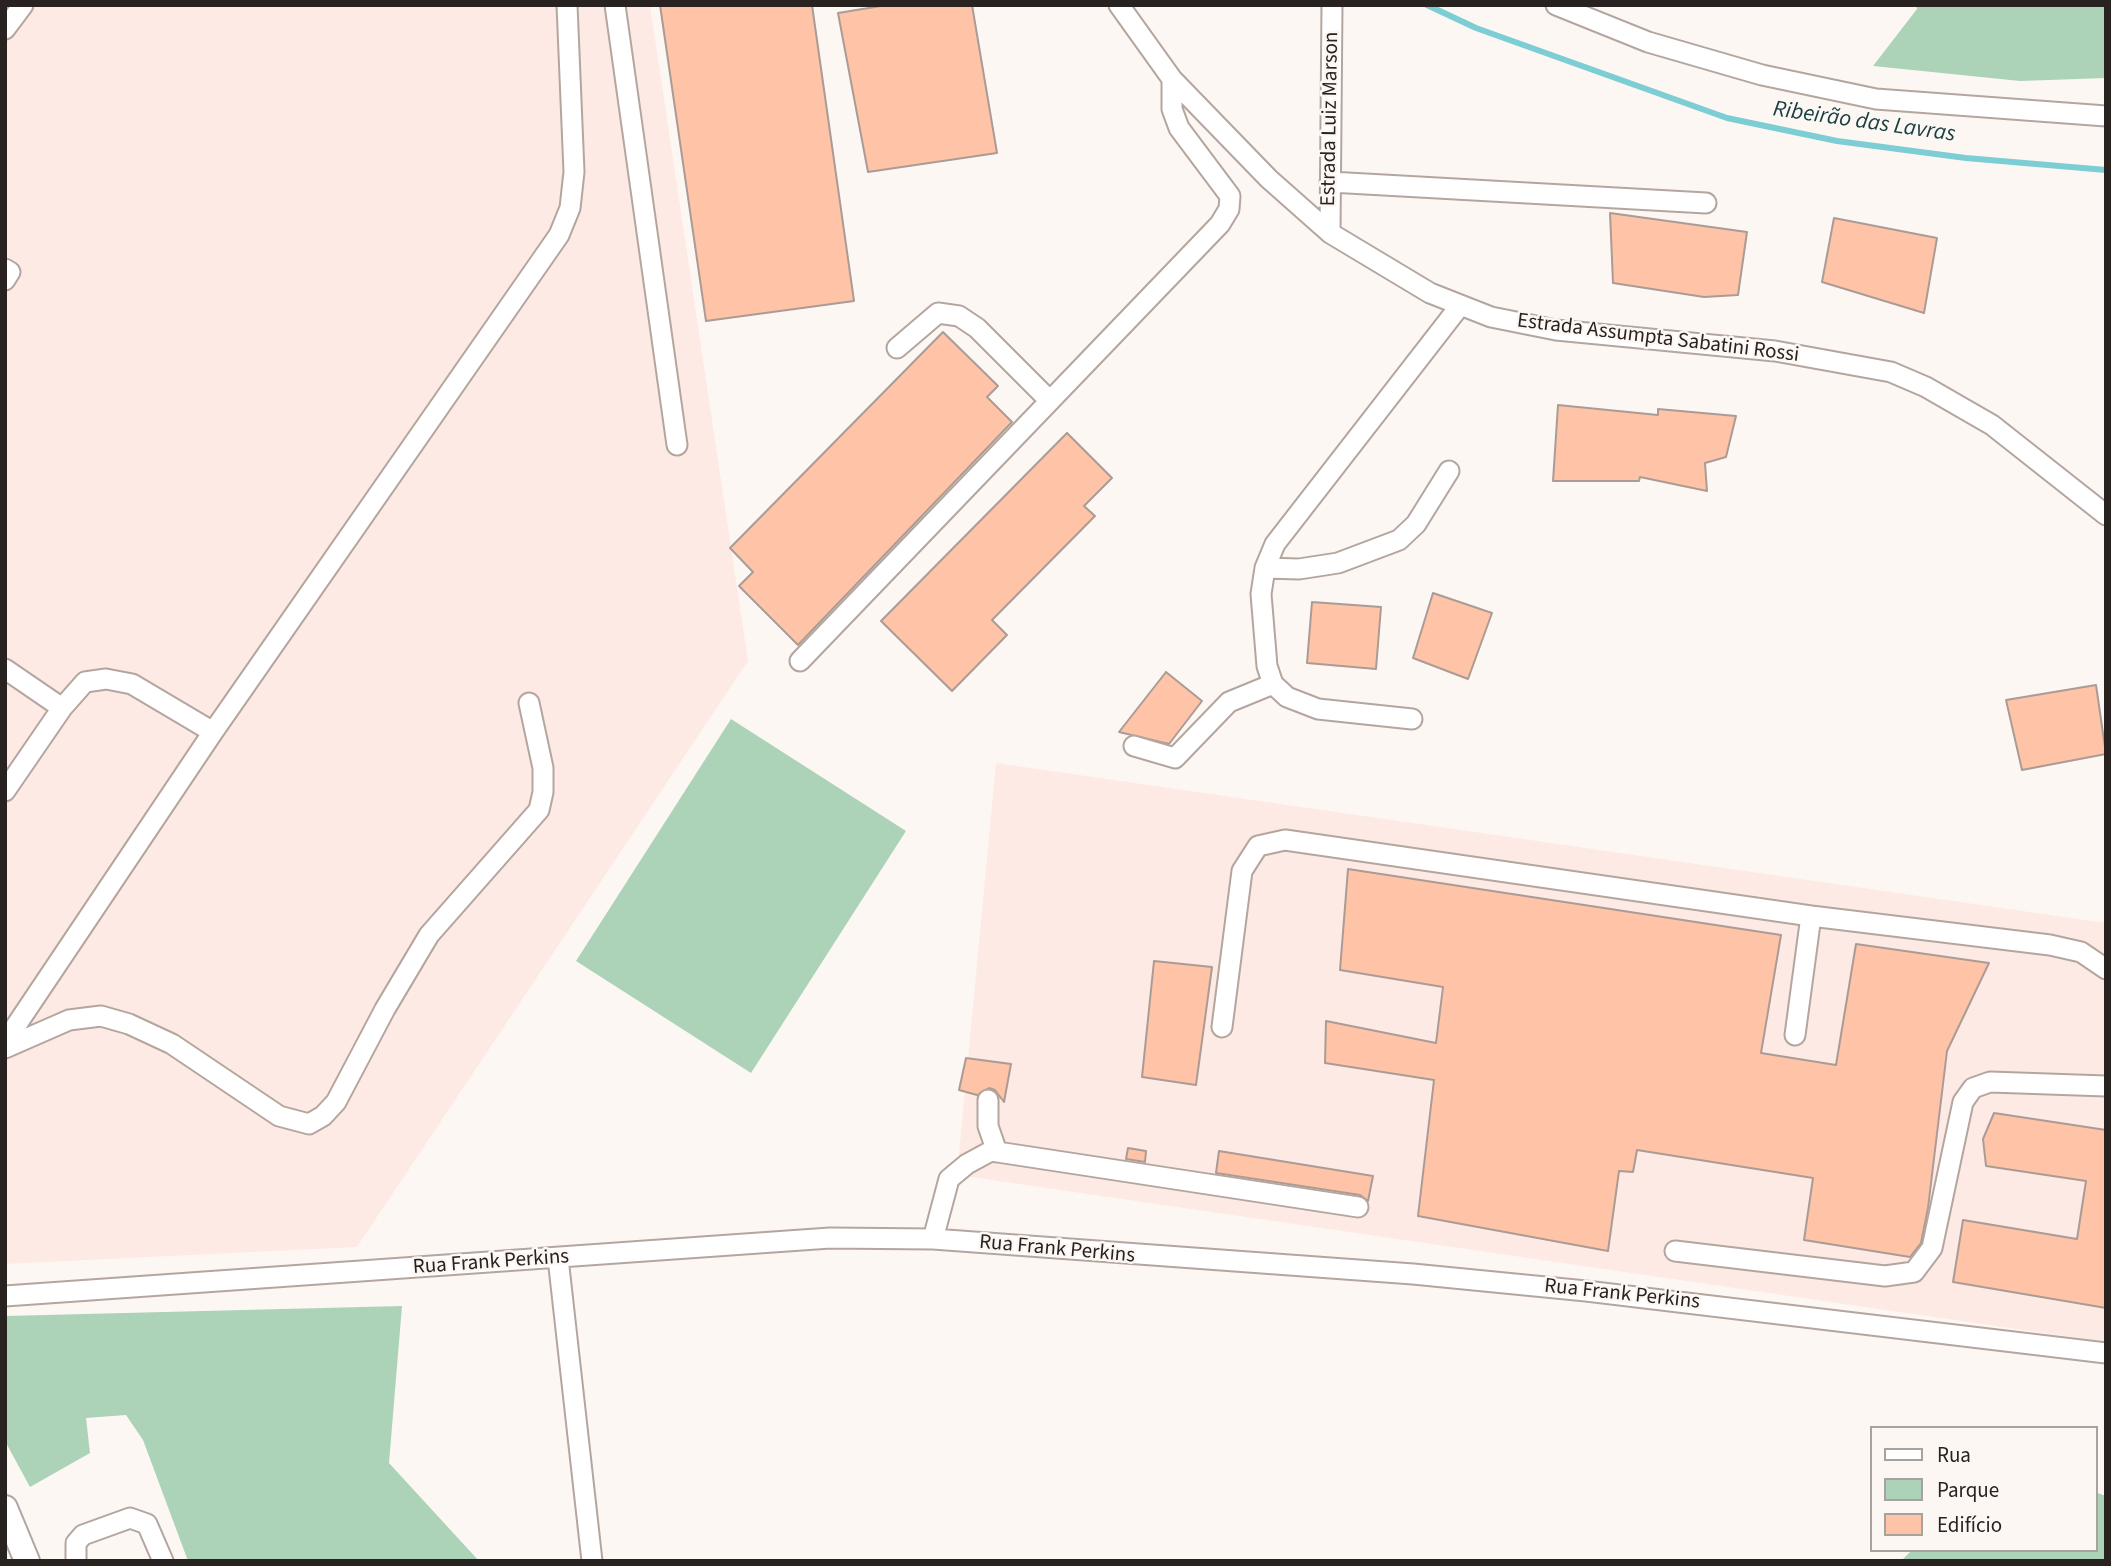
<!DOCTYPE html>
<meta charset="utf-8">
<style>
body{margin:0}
#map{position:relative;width:2111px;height:1566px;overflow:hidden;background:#fdf7f4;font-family:"Source Sans 3",sans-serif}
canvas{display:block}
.frame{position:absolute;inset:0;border:7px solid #282220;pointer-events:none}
.legend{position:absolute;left:1870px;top:1426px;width:228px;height:126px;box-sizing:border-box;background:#fdf7f4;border:2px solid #a8a29f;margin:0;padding:9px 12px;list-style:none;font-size:21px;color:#282220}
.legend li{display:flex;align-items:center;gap:14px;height:35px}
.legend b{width:35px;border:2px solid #a8a29f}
</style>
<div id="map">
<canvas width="2111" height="1566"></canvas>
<div class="frame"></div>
<ul class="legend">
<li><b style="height:9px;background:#fff"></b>Rua</li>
<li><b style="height:19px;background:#acd3b8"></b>Parque</li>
<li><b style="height:19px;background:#ffc3a7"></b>Edifício</li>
</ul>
</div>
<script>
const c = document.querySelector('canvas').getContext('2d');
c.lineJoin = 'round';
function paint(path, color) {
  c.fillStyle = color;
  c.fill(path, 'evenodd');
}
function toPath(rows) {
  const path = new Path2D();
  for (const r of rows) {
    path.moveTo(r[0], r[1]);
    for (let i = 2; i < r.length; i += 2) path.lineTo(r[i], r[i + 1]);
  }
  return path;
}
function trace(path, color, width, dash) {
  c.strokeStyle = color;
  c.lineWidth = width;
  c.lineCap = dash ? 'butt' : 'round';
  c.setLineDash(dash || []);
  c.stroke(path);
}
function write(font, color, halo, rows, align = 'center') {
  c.font = font + ' "Source Sans 3",sans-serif';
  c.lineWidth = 5;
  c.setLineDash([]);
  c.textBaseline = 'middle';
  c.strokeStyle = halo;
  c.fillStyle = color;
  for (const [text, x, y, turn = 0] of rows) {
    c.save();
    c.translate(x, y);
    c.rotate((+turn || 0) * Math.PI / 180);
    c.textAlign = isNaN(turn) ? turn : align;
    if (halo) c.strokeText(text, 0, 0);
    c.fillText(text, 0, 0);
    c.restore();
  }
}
paint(toPath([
 [5,5,650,5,748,661,357,1247,5,1264],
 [996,763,2106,923,2106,1342,957,1175]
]), '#feeae4');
paint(toPath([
 [1916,5,2106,5,2106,78,2020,81,1873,66,1917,9],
 [731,719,906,831,751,1073,576,961],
 [402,1306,389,1463,479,1561,188,1561,143,1440,126,1415,86,1418,90,1453,30,1487,5,1441,5,1316],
 [2095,1492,2106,1496,2106,1561,1901,1561,1912,1550,2095,1550]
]), '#acd3b8');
trace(toPath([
 [1427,5,1476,28,1727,118,1837,141,1966,158,2106,170]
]), '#7dcdd4', 6);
const building = toPath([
 [660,5,812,5,854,301,706,321,660,5],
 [887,5,972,5,997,153,868,172,838,13,887,5],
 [1610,213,1747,232,1738,295,1704,297,1613,283,1610,213],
 [1834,218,1937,238,1924,313,1822,282,1834,218],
 [943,332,998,386,987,397,1012,422,798,645,739,586,753,572,730,548,943,332],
 [1558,405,1658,415,1658,409,1736,416,1726,457,1705,463,1707,491,1640,477,1639,481,1553,481,1558,405],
 [1067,433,1112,478,1084,506,1095,516,992,620,1007,635,952,691,881,621,1067,433],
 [1433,593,1492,613,1468,679,1413,658,1433,593],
 [1312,602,1381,607,1376,669,1307,663,1312,602],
 [1166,672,1202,701,1169,744,1119,732,1166,672],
 [2096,685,2106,754,2022,770,2006,700,2096,685],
 [1348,869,1781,935,1761,1053,1836,1065,1856,944,1989,963,1947,1051,1928,1208,1921,1243,1910,1257,1804,1240,1813,1178,1637,1150,1633,1172,1619,1171,1608,1251,1418,1216,1434,1080,1325,1063,1326,1021,1436,1043,1443,987,1340,970,1348,869],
 [1154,961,1212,967,1196,1085,1142,1077,1154,961],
 [966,1058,1011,1064,1004,1102,995,1090,989,1088,977,1095,959,1090,966,1058],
 [1994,1113,2106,1130,2106,1308,1953,1282,1963,1220,2077,1239,2086,1181,1986,1166,1983,1139,1994,1113],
 [1128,1148,1146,1151,1145,1162,1126,1159,1128,1148],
 [1219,1151,1373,1176,1368,1201,1360,1195,1216,1173,1219,1151]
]);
paint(building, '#ffc3a7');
trace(building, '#aa9c95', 2);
const minor = toPath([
 [615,5,677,445],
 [1119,5,1172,79,1269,179,1330,233,1430,293,1491,317,1556,330,1775,351,1891,372,1926,387,1992,425,2106,515],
 [1556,5,1648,42,1762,75,1876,99,2106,116],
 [5,29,23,5],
 [1330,182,1706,203],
 [1330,233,1332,5],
 [5,269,10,272,5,280],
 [897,348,938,313,959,316,977,328,1050,401],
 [1265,568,1299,569,1338,563,1399,540,1416,524,1449,471],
 [800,661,1220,224,1229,209,1230,196,1179,128,1172,109,1172,79],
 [5,669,62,708],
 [1412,719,1318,709,1287,697,1273,684,1267,666,1261,594,1265,568,1275,544,1459,307],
 [1134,746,1175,758,1229,702,1273,684],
 [5,791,62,708,85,682,106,679,132,684,213,732],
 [1222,1027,1242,871,1258,846,1285,840,1811,916,2050,945,2081,952,2106,969],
 [1795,1035,1811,916],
 [5,1042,213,732,559,235,570,208,574,172,567,5],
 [5,1048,69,1020,101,1016,129,1024,172,1044,279,1116,309,1124,323,1116,336,1102,385,1009,429,935,539,810,543,792,543,768,529,703],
 [988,1100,988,1126,997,1152],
 [933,1239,949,1179,967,1164,991,1151,1358,1207],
 [1675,1251,1885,1276,1914,1272,1932,1248,1963,1102,1973,1088,1990,1082,2106,1086],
 [558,1258,592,1561],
 [5,1296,830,1238,933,1239,1413,1274,1586,1291,2106,1353],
 [76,1561,76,1543,83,1535,130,1518,147,1524,163,1561]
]);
const major = toPath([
 [5,1508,27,1561]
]);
trace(minor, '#b4a69f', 23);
trace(major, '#b4a69f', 28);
trace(minor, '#fff', 19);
trace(major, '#fff', 24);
write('21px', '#282220', '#fdf7f4', [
 ["Estrada Luiz Marson",1331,119,-89],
 ["Estrada Assumpta Sabatini Rossi",1658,339,7],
 ["Rua Frank Perkins",1057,1250,5],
 ["Rua Frank Perkins",491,1263,-4],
 ["Rua Frank Perkins",1622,1295,6]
]);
write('italic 23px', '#194043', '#fdf7f4', [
 ["Ribeirão das Lavras",1864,123,8]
]);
</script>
